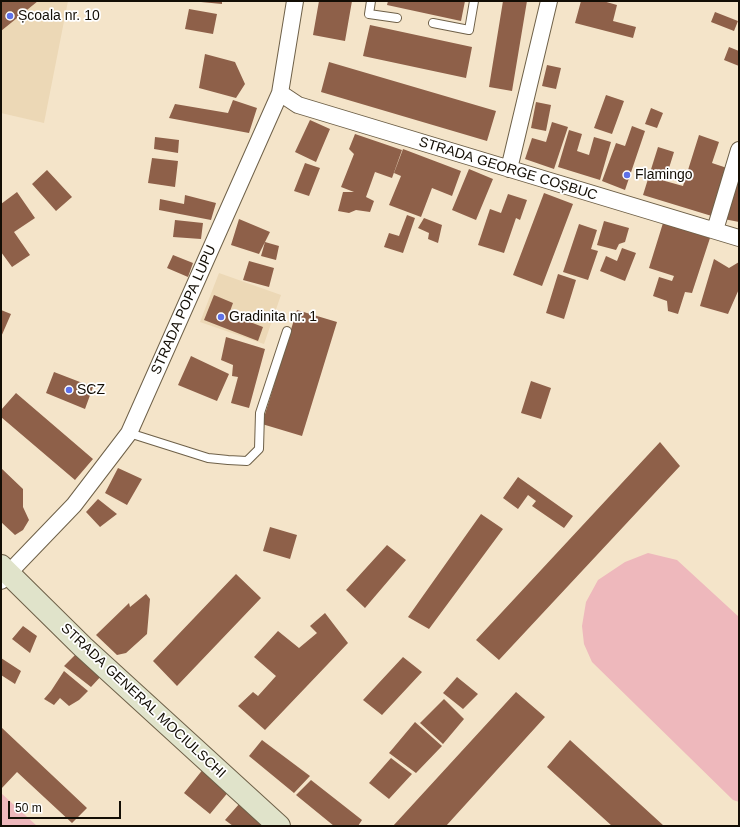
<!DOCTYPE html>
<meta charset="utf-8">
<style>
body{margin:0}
#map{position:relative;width:740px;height:827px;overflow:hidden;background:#f4e4c9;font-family:Arial,sans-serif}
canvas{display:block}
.frame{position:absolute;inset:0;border:2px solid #130e05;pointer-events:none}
.scale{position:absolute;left:8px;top:801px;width:113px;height:18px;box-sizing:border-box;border:2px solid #130e05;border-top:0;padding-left:5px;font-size:12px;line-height:14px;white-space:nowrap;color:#130e05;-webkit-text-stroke:3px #fff;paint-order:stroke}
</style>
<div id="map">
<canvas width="740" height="827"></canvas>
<div class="frame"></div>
<div class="scale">50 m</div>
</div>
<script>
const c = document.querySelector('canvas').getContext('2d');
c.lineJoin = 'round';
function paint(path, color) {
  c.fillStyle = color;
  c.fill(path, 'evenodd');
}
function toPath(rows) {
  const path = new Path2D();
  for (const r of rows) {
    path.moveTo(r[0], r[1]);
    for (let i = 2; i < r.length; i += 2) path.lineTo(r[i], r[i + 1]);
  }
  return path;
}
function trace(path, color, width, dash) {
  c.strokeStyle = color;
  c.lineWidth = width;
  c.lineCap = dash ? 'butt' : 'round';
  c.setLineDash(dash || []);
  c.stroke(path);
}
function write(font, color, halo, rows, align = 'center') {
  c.font = font + ' Arial,sans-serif';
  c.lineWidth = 3.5;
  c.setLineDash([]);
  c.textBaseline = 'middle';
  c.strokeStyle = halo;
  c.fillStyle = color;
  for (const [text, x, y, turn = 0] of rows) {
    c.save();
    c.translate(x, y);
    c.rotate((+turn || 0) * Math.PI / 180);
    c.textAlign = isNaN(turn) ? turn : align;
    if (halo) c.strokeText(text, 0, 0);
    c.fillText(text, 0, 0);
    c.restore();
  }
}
paint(toPath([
 [1,1,68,1,44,123,1,113],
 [219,273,281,295,264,344,200,322]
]), '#ecd8b6');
paint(toPath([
 [648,553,677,560,739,617,739,802,733,800,592,662,584,644,582,626,586,602,598,580,625,562],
 [1,793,37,826,1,826]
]), '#eeb8bc');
paint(toPath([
 [1,1,38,1,1,31],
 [201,1,222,1,222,4,201,2],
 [319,1,352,1,345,41,313,35],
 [388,1,465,1,461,21,387,5],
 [503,1,527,1,512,91,489,87],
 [581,1,603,1,617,5,613,21,636,27,633,38,575,23],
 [189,9,217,14,213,34,185,29],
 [715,12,738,21,734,31,711,22],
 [370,25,472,47,466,78,363,56],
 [729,47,739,51,739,66,724,60],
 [205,54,235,62,245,84,236,98,199,88],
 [329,62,496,111,487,141,321,92],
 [547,65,561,68,556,89,542,86],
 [606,95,624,101,612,134,594,128],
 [233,100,257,108,249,133,169,118,175,104,228,113],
 [536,102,551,105,546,131,531,128],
 [651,108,663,113,657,128,645,124],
 [310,120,330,129,316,162,295,152],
 [552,122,568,127,554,169,525,159,532,138,546,142],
 [632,126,645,131,625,190,602,181,616,143,625,146],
 [569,130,582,134,577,151,589,155,594,137,611,142,600,180,558,167],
 [355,134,402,150,392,178,375,172,366,197,374,201,370,212,356,210,349,213,338,211,343,192,354,192,341,187,354,154,349,149],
 [699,135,719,142,712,163,730,169,715,217,643,195,658,147,674,152,665,181,683,186],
 [155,137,179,140,178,153,154,149],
 [403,149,461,171,452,196,432,188,421,217,389,205,401,176,394,173],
 [152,158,178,161,175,187,148,183],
 [305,163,320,168,309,196,294,191],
 [469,169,493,179,476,220,452,210],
 [47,170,72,197,56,211,32,184],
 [733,182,739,184,739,222,724,219],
 [17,192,35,218,14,232,30,255,12,267,1,252,1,204],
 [544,193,573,204,542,286,513,275],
 [508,194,527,200,520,220,516,218,504,253,478,245,490,209,501,213],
 [185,195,216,203,211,220,159,210,160,199,184,204],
 [407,215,415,218,403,253,384,247,389,233,399,236],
 [424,218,442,225,438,243,428,239,429,233,418,228],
 [239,219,270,232,259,254,231,245],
 [175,220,203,223,201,239,173,237],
 [604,221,629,228,625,242,619,244,616,250,597,245],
 [663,223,710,238,692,293,685,292,678,314,668,311,667,301,653,296,659,277,672,281,674,276,649,268],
 [579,224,597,230,591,249,598,251,588,280,563,272],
 [265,242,279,246,276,260,261,256],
 [622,248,636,253,625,281,600,271,606,256,617,261],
 [173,255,193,263,188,277,167,268],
 [714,259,729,268,739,262,739,289,728,314,700,306],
 [249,261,274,268,269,287,243,280],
 [558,274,576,280,564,319,546,313],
 [214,295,233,303,229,314,263,327,258,341,204,320],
 [1,310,11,314,1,337],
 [297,310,337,322,302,436,262,424],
 [226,337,265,349,249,408,231,403,238,377,232,376,233,365,221,360],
 [191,356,229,374,217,401,178,385],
 [54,372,93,387,85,409,46,393],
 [531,381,551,388,541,419,521,413],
 [16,393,93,459,75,480,1,417,1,410],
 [660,442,680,466,499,660,476,640],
 [1,468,23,489,23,507,29,520,23,530,15,535,1,522],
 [118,468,142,479,127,505,105,493],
 [518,477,573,516,564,528,532,506,536,501,528,495,518,509,503,498],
 [98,499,117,514,100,527,86,512],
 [481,514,503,529,429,629,408,617],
 [270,527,297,535,290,559,263,551],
 [387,545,406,560,365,608,346,590],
 [236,574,261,598,177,686,153,661],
 [146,594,150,599,147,634,126,653,117,655,96,635,129,603,130,607],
 [325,613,348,643,265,730,238,706,253,692,258,696,276,676,254,657,278,631,299,648,317,633,310,626],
 [23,626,37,636,30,653,12,639],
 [79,651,103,674,91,687,64,666],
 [403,657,422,672,382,715,363,700],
 [1,658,21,671,15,684,1,675],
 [64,671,88,691,79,700,69,706,60,698,54,705,44,699,51,691],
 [457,677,478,694,463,709,443,693],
 [516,692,545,717,446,826,393,826],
 [444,699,464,719,443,744,420,723],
 [415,722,442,746,416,773,389,753],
 [1,727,87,808,72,823,17,772,1,789],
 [262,740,310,776,294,793,249,756],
 [570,740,664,826,612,826,547,767],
 [391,758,412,774,389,799,369,783],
 [204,768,230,790,210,814,184,793],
 [311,780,362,820,358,826,334,826,296,795],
 [240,803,264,822,261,826,233,826,225,820]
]), '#8e6049');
const service = toPath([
 [371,1,369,14,397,18],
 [433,23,469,30,474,1],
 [129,433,208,458,228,460,247,461,259,449,260,413,287,331]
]);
const minor = toPath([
 [280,93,298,105,739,238],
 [509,169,549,1],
 [715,230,739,150],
 [1,581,74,505,129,433,280,93,295,1]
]);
const secondary = toPath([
 [1,566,83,647,279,826]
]);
trace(service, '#6e6048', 10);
trace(minor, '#6e6048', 18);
trace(secondary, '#6e6048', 24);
trace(service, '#fff', 8);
trace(minor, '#fff', 16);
trace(secondary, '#e0e3ca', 22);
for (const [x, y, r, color] of [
 [10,16,4,"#5e71e8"],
 [627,175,4,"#5e71e8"],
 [221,317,4,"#5e71e8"],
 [69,390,4,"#5e71e8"]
]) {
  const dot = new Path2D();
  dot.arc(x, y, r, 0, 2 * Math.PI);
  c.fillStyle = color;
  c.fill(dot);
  trace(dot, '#fff', 1.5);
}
write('14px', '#130e05', '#fff', [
 ["Școala nr. 10",18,16],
 ["Flamingo",635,175],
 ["Gradinita nr. 1",229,317],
 ["SCZ",77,390]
], 'left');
write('14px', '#130e05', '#fff', [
 ["STRADA GEORGE COȘBUC",508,169,17],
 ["STRADA POPA LUPU",184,310,-66],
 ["STRADA GENERAL MOCIULSCHI",143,701,43]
]);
</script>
